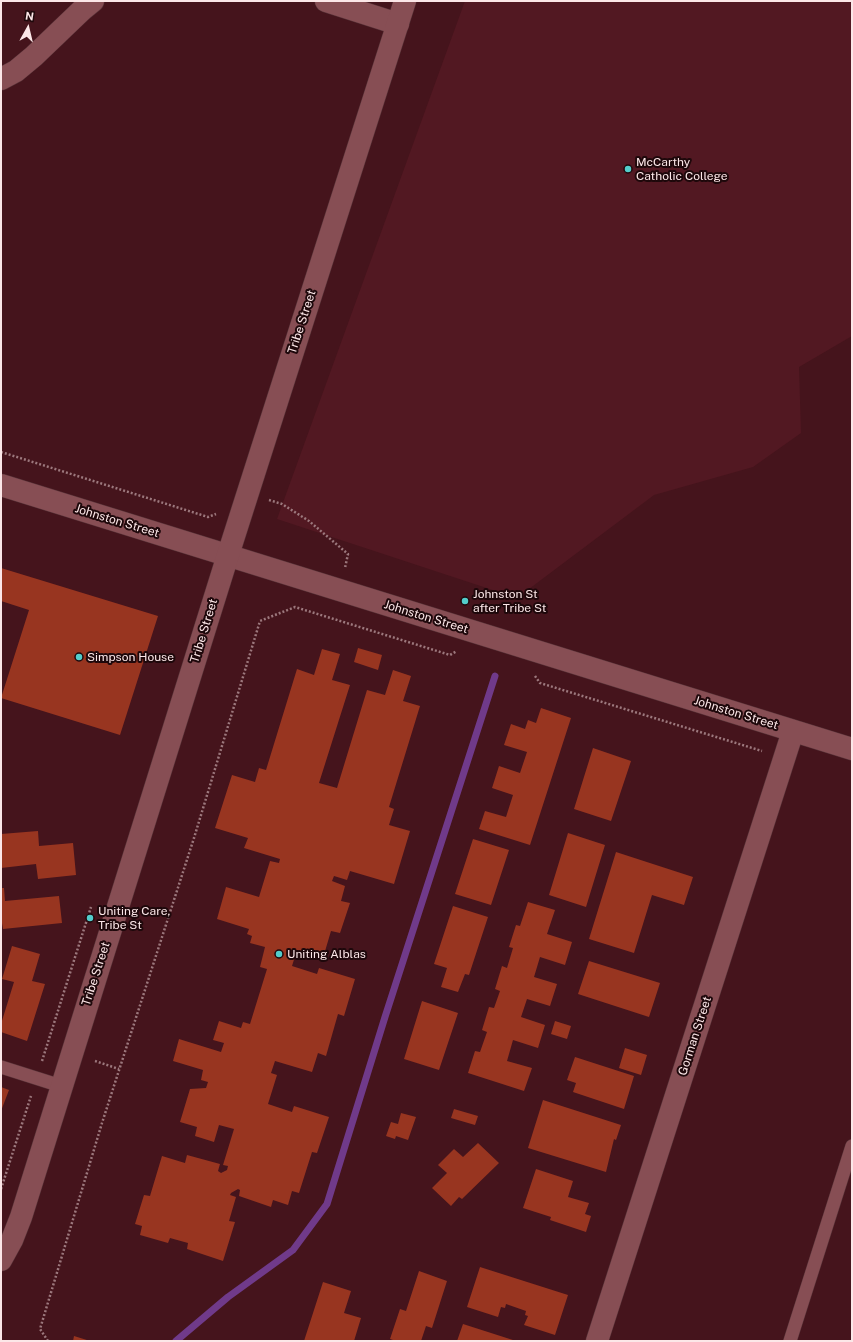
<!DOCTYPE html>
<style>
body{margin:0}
#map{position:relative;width:853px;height:1342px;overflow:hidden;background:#45141c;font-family:"Public Sans",sans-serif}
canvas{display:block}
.frame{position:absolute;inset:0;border:2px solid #fce7e8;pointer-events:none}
.north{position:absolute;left:8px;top:8px;width:40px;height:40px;-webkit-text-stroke:3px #1e080b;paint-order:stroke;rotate:8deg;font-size:11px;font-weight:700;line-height:16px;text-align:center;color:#fce7e8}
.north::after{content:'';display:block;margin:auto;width:14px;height:18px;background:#fce7e8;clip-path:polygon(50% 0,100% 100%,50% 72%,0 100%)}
</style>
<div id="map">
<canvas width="853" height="1342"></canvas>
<div class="frame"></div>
<div class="north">N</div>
</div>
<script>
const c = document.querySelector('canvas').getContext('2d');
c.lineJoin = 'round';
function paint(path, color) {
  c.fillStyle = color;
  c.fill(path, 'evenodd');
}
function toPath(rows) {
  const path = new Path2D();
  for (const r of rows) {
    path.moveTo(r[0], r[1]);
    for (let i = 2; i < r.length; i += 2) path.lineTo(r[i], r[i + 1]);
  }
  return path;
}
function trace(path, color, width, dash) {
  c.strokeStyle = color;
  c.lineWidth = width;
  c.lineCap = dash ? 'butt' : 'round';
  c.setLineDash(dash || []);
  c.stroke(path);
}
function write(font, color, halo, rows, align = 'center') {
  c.font = font + ' "Public Sans",sans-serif';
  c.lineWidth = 4;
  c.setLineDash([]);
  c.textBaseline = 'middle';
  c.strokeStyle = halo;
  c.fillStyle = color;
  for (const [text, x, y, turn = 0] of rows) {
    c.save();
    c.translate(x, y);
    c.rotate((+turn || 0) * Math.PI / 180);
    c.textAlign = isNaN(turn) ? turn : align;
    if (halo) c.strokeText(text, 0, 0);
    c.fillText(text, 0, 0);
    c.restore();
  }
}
paint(toPath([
 [465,1,852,1,852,336,799,367,801,433,753,467,654,495,517,598,277,519]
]), '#521822');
trace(toPath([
 [176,1341,228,1297,293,1250,327,1204,385,1017,495,676]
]), '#703a8a', 7);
paint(toPath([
 [1,568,158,616,120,735,1,698,29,610,1,601],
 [358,648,382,655,378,670,354,662],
 [322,649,340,654,332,680,350,685,319,783,337,788,367,690,385,695,393,670,411,676,403,701,420,706,389,807,394,809,389,825,410,831,394,884,350,871,347,880,334,876,332,881,345,886,341,901,350,903,340,933,331,931,323,958,297,950,292,966,317,974,319,968,355,979,344,1016,338,1014,326,1056,318,1053,312,1072,275,1061,271,1073,277,1075,268,1104,292,1112,294,1106,329,1117,317,1153,312,1152,299,1193,292,1191,288,1205,273,1200,271,1207,239,1196,240,1190,238,1189,231,1193,230,1195,236,1197,229,1221,235,1222,223,1261,187,1249,188,1243,170,1238,168,1243,140,1235,142,1226,135,1224,144,1195,150,1196,162,1156,185,1163,187,1155,220,1164,218,1171,221,1173,227,1170,228,1166,223,1165,234,1129,219,1125,214,1142,195,1136,197,1127,180,1122,190,1089,206,1088,208,1082,201,1080,203,1070,173,1061,179,1039,221,1052,224,1043,213,1040,219,1021,241,1028,243,1022,250,1024,267,969,260,967,265,947,250,943,252,936,247,934,249,929,217,919,226,887,259,897,270,861,279,863,280,859,244,848,248,838,215,828,232,775,255,782,259,768,266,770,297,669,314,675],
 [541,708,571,718,530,845,479,829,485,811,506,817,513,795,492,788,499,766,520,773,527,752,504,745,511,724,525,729,528,720,536,723],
 [593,748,631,761,611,821,574,809],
 [38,831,39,846,73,843,76,875,38,879,36,864,1,868,1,834],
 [568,833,605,845,586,907,549,895],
 [473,839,509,850,491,905,455,894],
 [616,852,693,877,684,905,652,895,634,953,589,939],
 [1,888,4,888,5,901,59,896,62,923,3,929,1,917],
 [528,902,555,910,547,934,572,942,565,965,540,957,534,977,557,984,550,1006,527,999,521,1017,545,1025,538,1048,513,1040,507,1061,532,1068,524,1091,468,1073,475,1051,480,1052,487,1032,482,1030,489,1007,494,1008,500,991,495,989,502,966,507,968,513,948,509,947,516,925,520,926],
 [453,906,488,917,469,975,465,974,458,992,441,987,447,968,434,964],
 [12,946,40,954,32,981,45,984,27,1041,1,1032,1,1024,14,982,2,979],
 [589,961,660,983,649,1017,578,994],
 [422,1001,458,1013,439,1070,404,1059],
 [555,1021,571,1026,567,1039,551,1034],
 [625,1048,647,1055,641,1075,619,1068],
 [575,1057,634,1076,624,1109,573,1092,576,1083,567,1080],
 [1,1087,9,1090,1,1111],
 [543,1100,621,1125,616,1140,614,1139,606,1172,528,1148],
 [454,1109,478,1116,475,1125,451,1118],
 [401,1113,416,1117,408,1140,396,1136,395,1139,386,1136,391,1122,398,1124],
 [478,1143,499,1163,462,1199,459,1197,451,1206,432,1188,447,1173,438,1165,454,1149,463,1157],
 [536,1169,573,1181,568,1197,589,1203,585,1214,591,1216,586,1232,550,1220,551,1217,523,1208],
 [480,1267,568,1295,555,1335,524,1325,528,1316,525,1315,526,1311,506,1304,505,1308,501,1307,498,1317,467,1307],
 [419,1271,447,1281,432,1328,426,1326,421,1341,396,1341,390,1339,400,1309,406,1311],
 [323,1282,351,1291,344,1313,361,1318,354,1341,304,1341],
 [463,1324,516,1341,457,1341],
 [74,1336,90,1341,73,1341]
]), '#983520');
const lane = toPath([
 [1,1067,61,1086],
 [790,1341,852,1146]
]);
const street = toPath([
 [326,1,398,24],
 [1,79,16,71,34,56,82,10,93,1],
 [1,485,852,749],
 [597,1341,793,731]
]);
const secondary = toPath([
 [1,1260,12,1240,21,1217,228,555,405,1]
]);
trace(lane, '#573338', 14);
trace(street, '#573338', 23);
trace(secondary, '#573338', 23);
trace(toPath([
 [1,452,208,517,216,514],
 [269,500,282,504,309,521,348,554,345,568],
 [535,676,540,683,762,751],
 [42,1061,91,907],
 [95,1061,119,1069],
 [1,1189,31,1096],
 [48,1341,40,1329,102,1123,194,838,260,621,295,607,450,655,457,651]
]), '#9c787d', 2.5, [2, 2]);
trace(lane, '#874e54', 13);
trace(street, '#874e54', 22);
trace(secondary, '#874e54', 22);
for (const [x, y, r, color] of [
 [628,169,4,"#53cdcb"],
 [465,601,4,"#53cdcb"],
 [79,657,4,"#53cdcb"],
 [90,918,4,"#53cdcb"],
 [279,954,4,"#53cdcb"]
]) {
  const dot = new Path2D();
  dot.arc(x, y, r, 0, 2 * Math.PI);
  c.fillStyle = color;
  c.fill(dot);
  trace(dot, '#1e080b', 1.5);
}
write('12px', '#fce7e8', '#1e080b', [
 ["McCarthy",636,162],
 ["Catholic College",636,176],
 ["Johnston St",473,594],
 ["after Tribe St",473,608],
 ["Simpson House",87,657],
 ["Uniting Care,",98,911],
 ["Tribe St",98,925],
 ["Uniting Alblas",287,954]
], 'left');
write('12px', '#fce7e8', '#1e080b', [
 ["Tribe Street",302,322,-72],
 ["Johnston Street",117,521,17],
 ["Johnston Street",426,617,17],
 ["Tribe Street",204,631,-73],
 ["Johnston Street",736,713,17],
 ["Tribe Street",96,974,-72],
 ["Gorman Street",695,1036,-72]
]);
</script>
